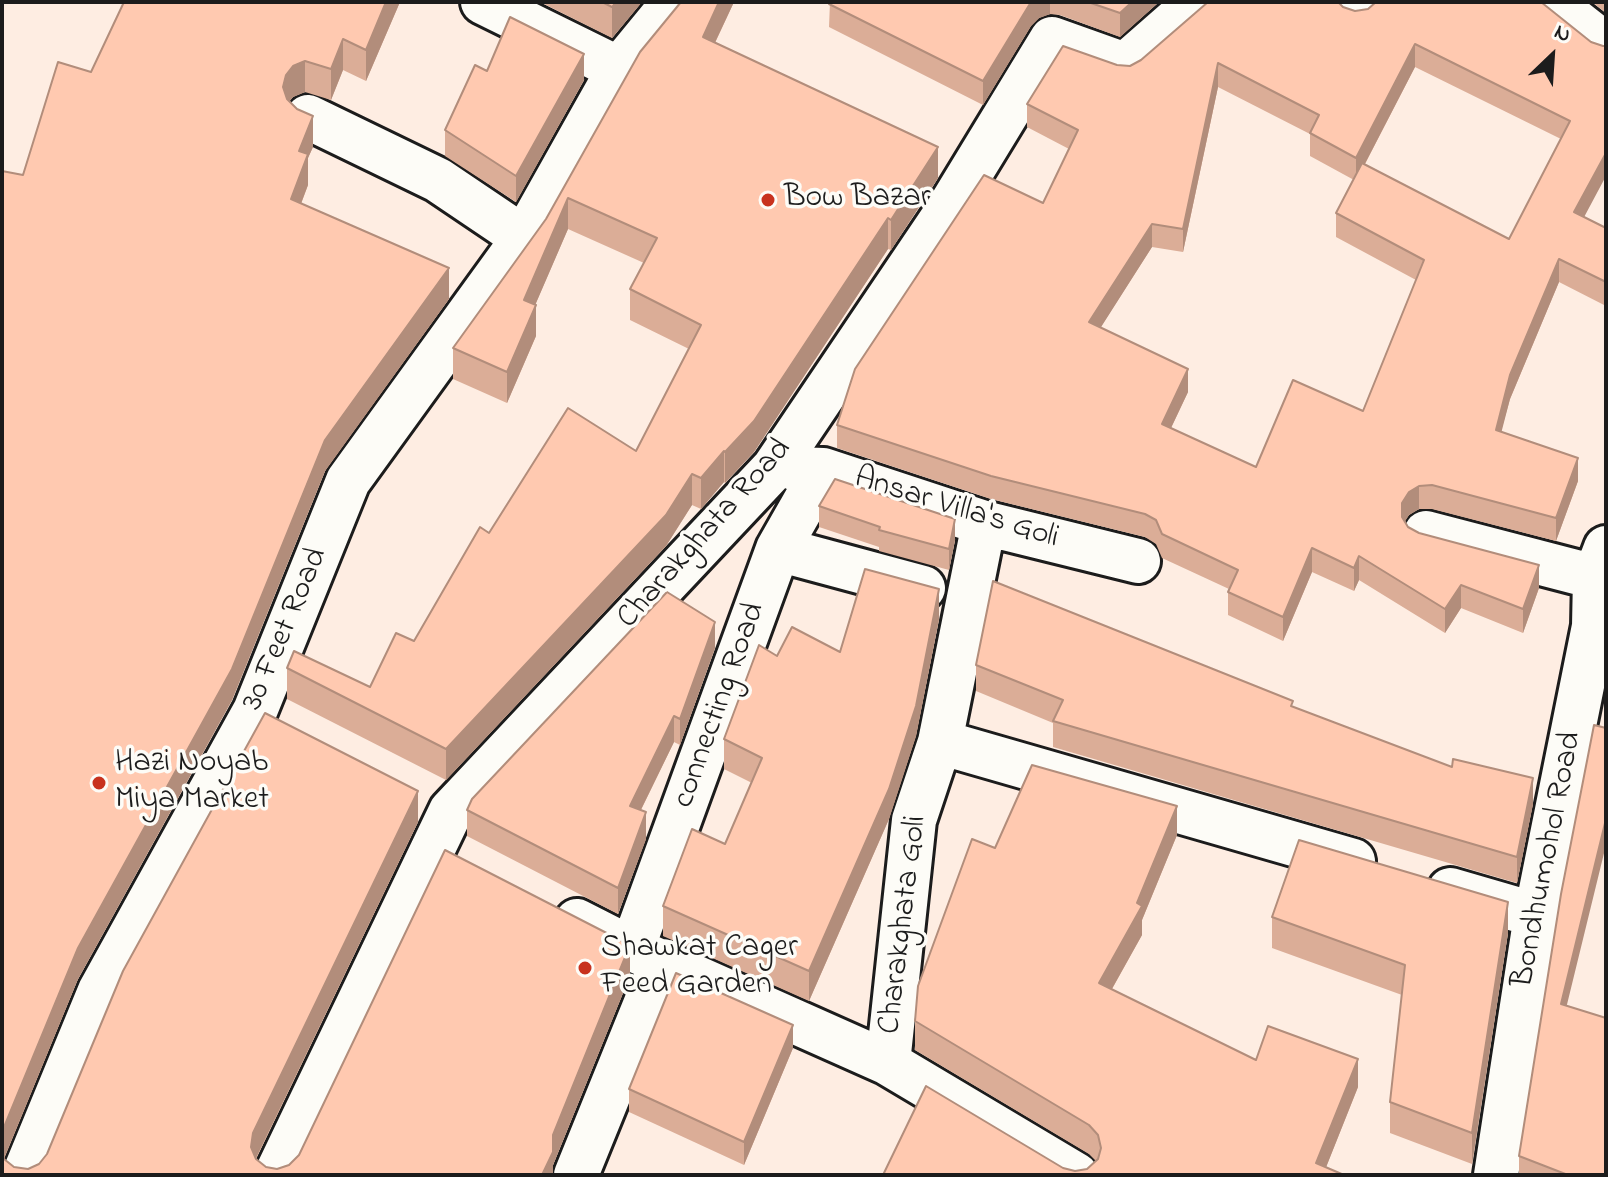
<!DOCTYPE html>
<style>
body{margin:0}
#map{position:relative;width:1608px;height:1177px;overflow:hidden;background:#feede2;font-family:"Indie Flower",sans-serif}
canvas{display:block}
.frame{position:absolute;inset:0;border:4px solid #1c1c1c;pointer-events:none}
.north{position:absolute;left:1512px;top:16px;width:80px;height:80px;-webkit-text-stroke:6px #fdfcf7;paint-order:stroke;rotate:25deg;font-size:22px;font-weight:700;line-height:32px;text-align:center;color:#1c1c1c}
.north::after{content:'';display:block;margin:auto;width:28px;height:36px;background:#1c1c1c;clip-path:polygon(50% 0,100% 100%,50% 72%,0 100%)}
</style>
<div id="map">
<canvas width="1608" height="1177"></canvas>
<div class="frame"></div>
<div class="north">N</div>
</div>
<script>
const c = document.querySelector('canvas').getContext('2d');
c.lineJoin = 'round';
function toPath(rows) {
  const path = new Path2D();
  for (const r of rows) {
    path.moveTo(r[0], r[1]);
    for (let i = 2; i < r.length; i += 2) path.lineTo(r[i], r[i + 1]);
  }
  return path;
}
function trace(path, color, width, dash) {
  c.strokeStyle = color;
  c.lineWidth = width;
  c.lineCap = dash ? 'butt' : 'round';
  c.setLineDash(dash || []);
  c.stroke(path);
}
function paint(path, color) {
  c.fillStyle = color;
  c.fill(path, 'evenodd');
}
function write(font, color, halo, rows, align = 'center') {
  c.font = font + ' "Indie Flower",sans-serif';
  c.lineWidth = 7;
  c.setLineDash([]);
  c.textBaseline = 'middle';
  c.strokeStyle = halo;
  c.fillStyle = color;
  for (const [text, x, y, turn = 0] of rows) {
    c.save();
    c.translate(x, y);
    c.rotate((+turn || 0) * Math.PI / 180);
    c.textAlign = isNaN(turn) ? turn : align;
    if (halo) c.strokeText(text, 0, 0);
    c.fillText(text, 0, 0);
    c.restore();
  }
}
const minor = toPath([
 [483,2,619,69],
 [1551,2,1606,45],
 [1357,10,1362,2],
 [308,117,438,180,524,238],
 [796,469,823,470,984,523,1138,561],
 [984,523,940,742,1353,861],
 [1426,533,1595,577],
 [778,549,923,588],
 [1450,890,1536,915],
 [577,921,632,949,888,1063,1076,1175],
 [632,949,778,549,823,470],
 [888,1063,914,820,940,742],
 [24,1175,100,991,255,711,348,481,524,238,619,69,674,2],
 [276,1175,451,811,774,468,946,213,1052,39,1125,65,1197,2],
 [576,1175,663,961],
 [1496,1175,1536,915,1594,626,1595,577,1606,548]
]);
trace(minor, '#1c1c1c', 50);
trace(minor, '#fdfcf7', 44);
paint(toPath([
 [400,2,366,81,343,70,331,100,305,92,293,97,289,102,313,147,308,158,308,185,301,204,449,299,325,471,232,700,78,979,4,1159,14,1167,28,1169,39,1164,418,822,256,1159,266,1167,277,1169,289,1165,630,976,553,1165,553,1175,2,1175,23,175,91,72],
 [540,2,642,2,612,38],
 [681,2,734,2,715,43,938,178,891,250,888,249,754,452,725,483,724,482,701,509,692,505,666,546,446,780,287,699,287,668,370,687,414,641,489,533,636,451,689,349,630,320,630,289,644,263,568,229,535,305,536,336,507,403,453,379,453,348,546,219],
 [830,2,1159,2,1120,37,1060,15,1050,14,1039,18,1031,26,983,105,829,27],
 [1592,2,1606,2,1606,13],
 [1343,7,1355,11,1591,42,1584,217,1606,228,1606,306,1559,282,1510,399,1501,431,1578,481,1556,541,1432,509,1419,509,1409,515,1405,521,1408,527,1419,533,1539,588,1523,633,1461,608,1445,633,1359,580,1354,591,1312,572,1283,641,1228,615,1228,592,1229,589,1162,558,1156,544,1145,537,991,499,837,448,837,425,1043,203,1069,149,1027,127,1027,104,1117,65,1130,66,1141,60],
 [1415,67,1561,139,1509,239,1365,164],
 [1218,87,1310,134,1310,156,1354,180,1336,213,1336,237,1416,280,1363,411,1256,467,1171,428,1188,392,1100,328,1152,247,1183,252],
 [487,71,584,80,516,202,445,156,445,130],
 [819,506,955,540,949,570,879,551,879,547,819,527],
 [939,619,916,736,889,819,809,1001,663,936,663,906,725,844,752,783,724,769,724,739,777,656,840,652],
 [715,648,680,745,674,742,641,810,646,839,618,914,467,836,467,810],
 [976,665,1293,707,1533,804,1517,883,1053,747,1053,723,976,691],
 [1177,835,1142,920,1142,935,1112,989,1256,1060,1358,1087,1326,1167,883,1175,1063,1168,1075,1171,1087,1169,1096,1161,1089,1154,915,1050,915,1021,995,848],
 [1272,917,1508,933,1472,1164,1390,1133,1390,1102,1402,995,1272,948],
 [1566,1005,1606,1175,1519,1175,1519,1156],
 [793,1048,744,1165,629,1112,629,1089]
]), '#dbad97');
paint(toPath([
 [386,2,400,2,366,81,366,50],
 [616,2,642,2,612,38,612,7],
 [719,2,734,2,703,68,703,37],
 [1031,2,1050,2,1050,14,1039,18,1031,26,983,105,983,81],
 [1132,2,1159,2,1120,37,1120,13],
 [343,39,343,70,331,100,331,69],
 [1415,44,1415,67,1356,181,1356,158],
 [584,54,584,80,516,202,516,176],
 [305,61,305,92,293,97,286,105,283,87,286,75,293,66],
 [1218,63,1218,87,1183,252,1183,229],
 [313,116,313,147,308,158,308,185,291,230,291,199,299,151],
 [938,147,938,178,891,250,891,220],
 [1606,153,1606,176,1574,236,1574,212],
 [568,198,568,229,524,331,524,300],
 [888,218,888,249,754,452,725,483,725,452],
 [1152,224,1152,247,1089,346,1089,322],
 [1559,259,1559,282,1510,399,1496,453,1496,430,1510,375],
 [449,268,449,299,325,471,232,700,78,979,2,1163,2,1132,78,948,325,440],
 [536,305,536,336,507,403,507,372],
 [1188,369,1188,392,1162,447,1162,424],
 [724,451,724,482,701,509,701,478],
 [1578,458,1578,481,1556,541,1556,518],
 [692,474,692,505,666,546,446,780,446,749],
 [1419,486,1419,509,1409,515,1402,526,1402,503,1409,492],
 [955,519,955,540,949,570,949,549],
 [1312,548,1312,572,1283,641,1283,617],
 [1359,556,1359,580,1354,591,1354,568],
 [1539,565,1539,588,1523,633,1523,609],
 [1461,585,1461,608,1445,633,1445,609],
 [939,589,939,619,916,736,889,819,809,1001,809,971],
 [715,622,715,648,680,745,680,719],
 [674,716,674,742,630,832,630,806],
 [1533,778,1533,804,1517,883,1517,857],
 [418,791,418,822,253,1164,251,1147,253,1133],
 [1177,806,1177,835,1142,920,1142,935,1099,1012,1099,983,1137,903],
 [646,812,646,839,618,914,618,888],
 [1606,819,1606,845,1561,1029,1561,1004],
 [1508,902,1508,933,1472,1164,1472,1133],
 [630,945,630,976,553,1165,553,1175,542,1175,553,1135],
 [793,1025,793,1048,744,1165,744,1142],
 [1358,1059,1358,1087,1323,1175,1316,1163]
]), '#b28d7b');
const building = toPath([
 [124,2,386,2,366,50,343,39,331,69,305,61,293,66,286,75,283,87,287,99,297,109,313,116,299,151,308,154,291,199,449,268,325,440,232,669,78,948,2,1132,2,171,23,175,58,62,91,72,124,2],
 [602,2,616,2,612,7,602,2],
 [681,2,719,2,703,37,938,147,891,220,888,218,754,421,725,452,724,451,701,478,692,474,666,515,446,749,287,668,294,651,370,687,396,633,414,641,480,527,489,533,568,408,636,451,701,325,630,289,657,238,568,198,524,300,536,305,507,372,453,348,546,219,640,52,681,2],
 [830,2,1031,2,983,81,829,4,830,2],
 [1088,2,1132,2,1120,13,1088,2],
 [1208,2,1338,2,1343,7,1355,11,1368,9,1376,2,1541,2,1591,42,1603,46,1606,46,1606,153,1574,212,1606,228,1606,282,1559,259,1510,375,1496,430,1578,458,1556,518,1432,485,1419,486,1409,492,1402,503,1402,517,1408,527,1419,533,1539,565,1523,609,1461,585,1445,609,1359,556,1354,568,1312,548,1283,617,1228,592,1238,570,1162,534,1156,520,1145,514,991,476,837,425,855,369,984,175,1043,203,1078,130,1027,104,1063,46,1117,65,1130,66,1141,60,1208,2],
 [1415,44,1570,121,1509,239,1362,163,1336,213,1424,260,1363,411,1293,380,1256,467,1162,424,1188,369,1089,322,1152,224,1183,229,1218,63,1319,115,1310,133,1356,158,1415,44],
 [510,17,584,54,516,176,445,130,475,65,487,71,510,17],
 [835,479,955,519,949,549,879,530,880,527,819,506,835,479],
 [865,569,939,589,916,706,889,789,809,971,663,906,692,829,725,844,762,758,724,739,759,645,777,656,792,627,840,652,865,569],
 [993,581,1293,701,1291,706,1452,767,1453,759,1533,778,1517,857,1053,721,1063,700,976,665,993,581],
 [667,592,715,622,680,719,674,716,630,806,646,812,618,888,467,810,472,799,667,592],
 [265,713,418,791,253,1133,251,1147,256,1159,266,1167,277,1169,289,1165,299,1155,445,850,630,945,553,1135,553,1152,542,1175,2,1175,2,1154,4,1159,14,1167,28,1169,39,1164,47,1154,123,971,265,713],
 [1594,725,1606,728,1606,819,1561,1004,1606,1018,1606,1175,1568,1175,1519,1156,1561,894,1594,725],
 [1032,765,1177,806,1137,903,1142,906,1099,983,1256,1060,1268,1026,1358,1059,1316,1163,1344,1175,883,1175,926,1086,1063,1168,1075,1171,1087,1169,1098,1159,1101,1148,1098,1135,1089,1125,915,1021,918,986,972,839,995,848,1032,765],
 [1299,840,1508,902,1472,1133,1390,1102,1405,965,1272,917,1299,840],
 [676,973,793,1025,744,1142,629,1089,676,973]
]);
paint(building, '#ffc9b0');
trace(building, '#b28d7b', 2);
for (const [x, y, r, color] of [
 [768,200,8,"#c8321e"],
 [99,783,8,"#c8321e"],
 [585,968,8,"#c8321e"]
]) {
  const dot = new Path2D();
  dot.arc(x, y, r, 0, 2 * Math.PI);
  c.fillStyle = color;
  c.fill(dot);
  trace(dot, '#fdfcf7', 3);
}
write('32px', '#1c1c1c', '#fdfcf7', [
 ["Bow Bazar",784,200],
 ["Hazi Noyab",115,765],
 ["Miya Market",115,802],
 ["Shawkat Cager",601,950],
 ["Feed Garden",601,987]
], 'left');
write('32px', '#1c1c1c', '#fdfcf7', [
 ["Ansar Villa's Goli",956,510,17],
 ["Charakghata Road",706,535,-48],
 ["30 Feet Road",287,630,-67],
 ["connecting Road",721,706,-70],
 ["Bondhumohol Road",1549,860,-79],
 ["Charakghata Goli",905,925,-83]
]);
</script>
